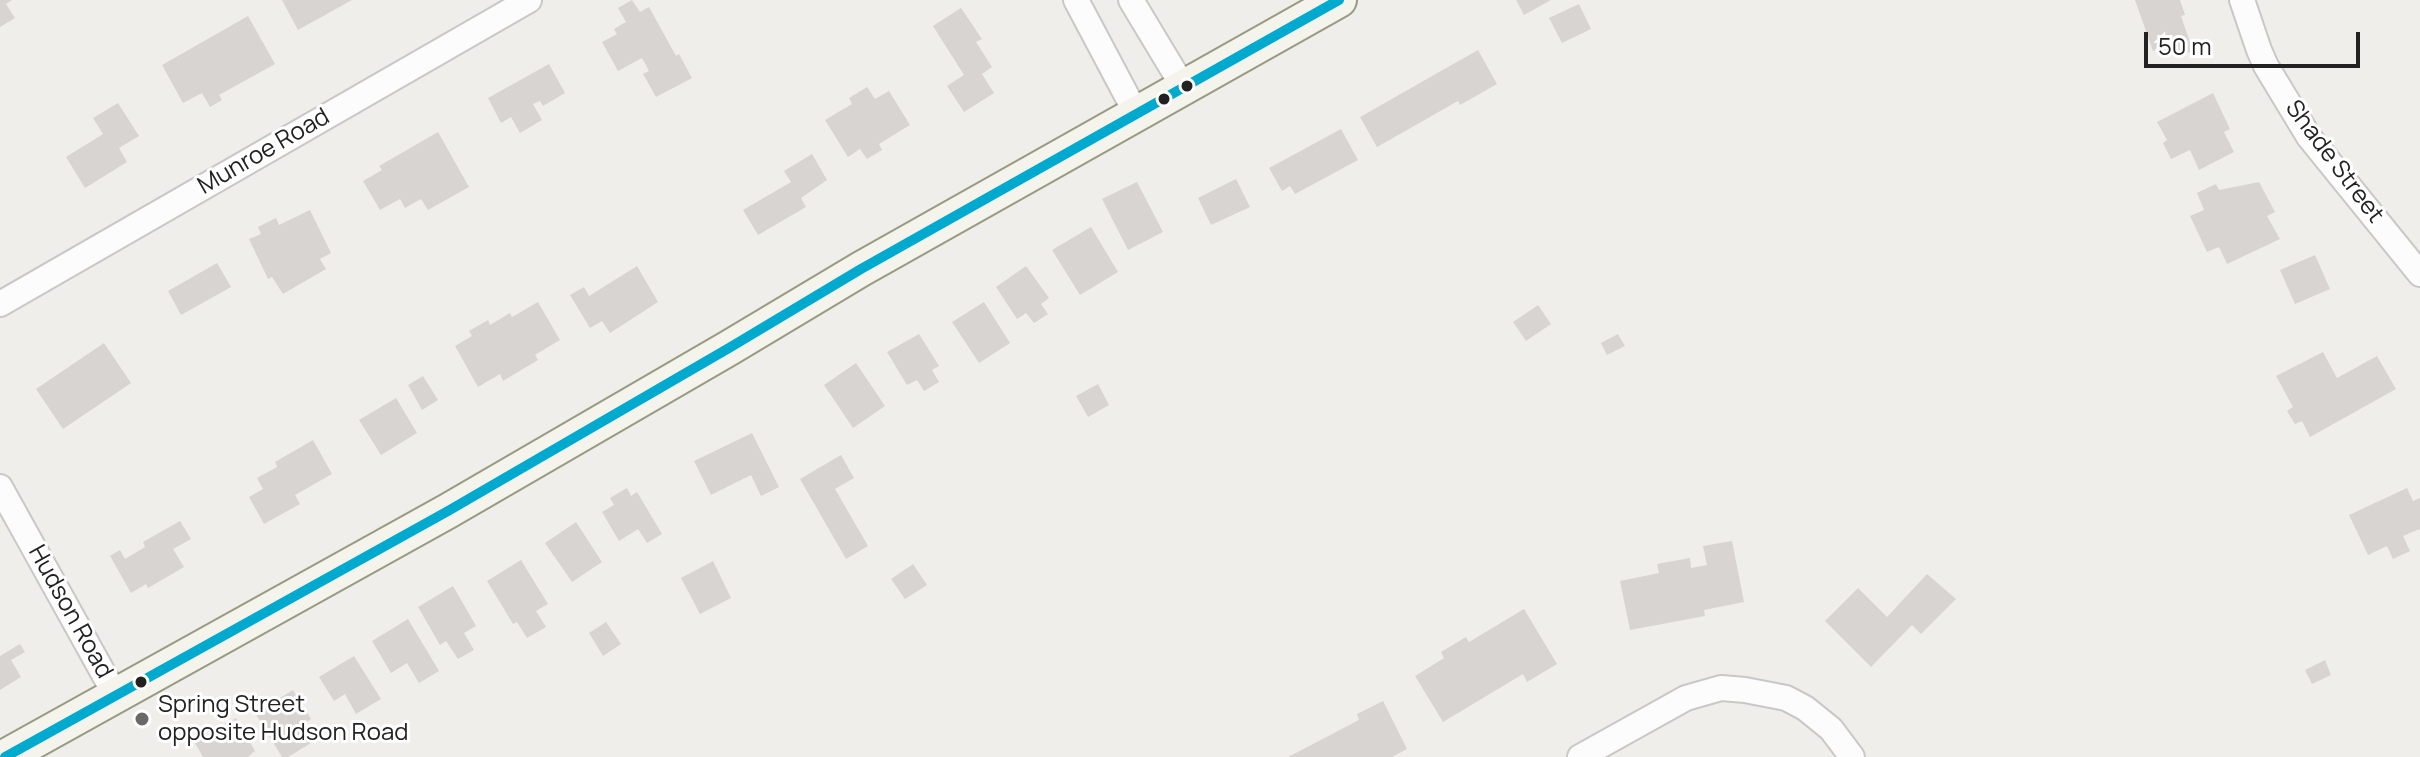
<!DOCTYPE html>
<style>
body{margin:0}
#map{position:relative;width:2420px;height:757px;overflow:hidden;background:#f0eeeb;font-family:Manrope,sans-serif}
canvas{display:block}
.scale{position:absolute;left:2144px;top:32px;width:216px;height:36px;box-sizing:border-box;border:4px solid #222;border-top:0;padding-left:10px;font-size:24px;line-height:28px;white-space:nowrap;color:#222;-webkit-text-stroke:6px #fff;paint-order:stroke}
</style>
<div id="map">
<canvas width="2420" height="757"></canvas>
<div class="scale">50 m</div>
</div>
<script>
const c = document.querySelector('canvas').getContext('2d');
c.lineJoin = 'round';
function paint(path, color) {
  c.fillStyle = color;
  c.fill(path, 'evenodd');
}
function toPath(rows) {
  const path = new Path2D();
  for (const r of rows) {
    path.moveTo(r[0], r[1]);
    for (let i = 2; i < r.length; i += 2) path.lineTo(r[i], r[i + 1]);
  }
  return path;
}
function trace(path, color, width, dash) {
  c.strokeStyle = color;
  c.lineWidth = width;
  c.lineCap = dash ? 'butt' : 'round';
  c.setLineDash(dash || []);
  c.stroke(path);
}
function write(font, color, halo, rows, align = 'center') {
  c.font = font + ' Manrope,sans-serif';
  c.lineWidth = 6;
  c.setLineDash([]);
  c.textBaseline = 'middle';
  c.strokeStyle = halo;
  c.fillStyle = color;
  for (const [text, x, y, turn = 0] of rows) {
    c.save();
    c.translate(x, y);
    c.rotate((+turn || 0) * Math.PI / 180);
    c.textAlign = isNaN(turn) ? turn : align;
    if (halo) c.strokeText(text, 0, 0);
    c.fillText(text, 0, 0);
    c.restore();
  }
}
paint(toPath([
 [0,0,12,0,6,4,15,18,0,27],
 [282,0,352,0,298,30],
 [632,0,640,12,649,7,676,56,679,54,692,78,656,97,643,74,649,71,642,58,618,71,602,42,617,34,614,29,626,22,618,8],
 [1516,0,1551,0,1524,15],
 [2135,0,2180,0,2185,15,2181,16,2193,51,2174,57,2171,45,2153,51],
 [1579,4,1591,29,1562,43,1549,18],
 [961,8,982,39,976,42,992,67,982,74,994,93,964,112,947,86,964,75,933,26],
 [248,16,275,64,219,95,222,100,210,107,202,93,183,103,162,65],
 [1478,50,1497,84,1460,105,1458,101,1377,147,1360,117],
 [549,64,565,93,543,106,540,101,533,104,542,120,520,133,511,117,501,123,488,98],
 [867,87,875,99,889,91,910,125,879,144,882,150,867,159,860,149,848,157,825,120,852,104,849,98],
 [2213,93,2230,129,2224,132,2234,152,2199,170,2190,150,2171,159,2163,143,2167,140,2157,122],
 [118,103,139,136,119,148,127,162,85,188,66,157,103,134,93,118],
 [1341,129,1358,160,1295,194,1290,186,1282,191,1269,168],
 [438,132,469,187,428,210,421,199,405,208,400,199,380,210,363,181,382,170,379,166],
 [812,154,827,180,801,198,806,207,758,235,743,210,791,182,784,171],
 [1236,179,1250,207,1211,225,1198,198],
 [1137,182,1163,232,1128,250,1102,199],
 [2259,182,2275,212,2267,216,2280,239,2227,264,2219,247,2207,252,2190,216,2204,210,2197,193,2216,184,2219,190],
 [310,210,331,253,320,259,326,269,283,294,272,277,268,279,249,239,261,234,258,227,276,218,279,225],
 [1091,227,1118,272,1080,295,1052,250],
 [2315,255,2330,289,2295,304,2280,270],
 [217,263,231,287,181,315,168,291],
 [637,266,658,302,610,333,602,321,590,328,570,295,584,287,589,296],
 [1026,266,1049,298,1041,304,1048,314,1034,323,1026,313,1017,319,996,287],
 [538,302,560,340,535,355,538,360,503,381,500,374,478,387,455,346,472,336,469,331,488,320,490,325,510,313,512,317],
 [984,302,1010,343,979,363,952,322],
 [1538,305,1551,324,1526,341,1513,322],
 [919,334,939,366,932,370,939,382,924,391,917,380,907,385,887,352],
 [1618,334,1625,346,1607,355,1601,343],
 [104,343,131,383,63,429,36,389],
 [2323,352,2337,378,2377,356,2396,389,2310,437,2302,421,2295,424,2287,411,2293,407,2276,376],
 [856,363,885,406,853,428,824,385],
 [423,376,438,400,422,410,408,385],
 [1098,384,1109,405,1088,417,1076,396],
 [396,398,417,433,381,455,359,420],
 [752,433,779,487,761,496,751,475,711,495,694,461],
 [313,440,332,474,295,495,300,504,264,524,249,497,263,489,257,478,277,467,275,462],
 [841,455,854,478,835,489,868,546,846,559,800,479],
 [627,488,631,496,637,492,662,534,647,543,638,529,619,541,602,512,614,505,610,498],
 [2407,488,2413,501,2420,498,2420,529,2403,536,2410,551,2393,559,2387,546,2368,555,2349,515],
 [180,521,191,539,173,549,184,567,148,588,146,584,131,593,110,556,120,550,125,559,145,547,143,542],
 [576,522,602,562,572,582,545,543],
 [1732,541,1744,602,1704,610,1705,616,1630,630,1620,581,1659,573,1657,564,1690,558,1691,568,1707,565,1703,546],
 [521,560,548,604,536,611,546,627,527,638,517,622,513,624,487,581],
 [713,561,731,598,700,614,681,578],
 [913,564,927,585,905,599,891,579],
 [1927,574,1956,599,1921,634,1912,625,1871,667,1825,621,1858,588,1887,617],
 [453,586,476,626,464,633,474,650,458,659,446,641,440,645,418,607],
 [1524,609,1557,664,1527,682,1523,674,1443,722,1415,676,1444,658,1441,652,1466,637,1469,642],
 [408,619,439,671,419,683,407,663,391,673,372,641],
 [606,622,621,644,603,656,589,633],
 [20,644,25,652,11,660,21,677,0,690,0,656],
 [354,656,381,699,356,714,345,694,334,701,319,677],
 [2325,660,2331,675,2312,684,2305,670],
 [293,690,311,719,301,726,311,743,288,757,282,757,255,713],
 [1383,701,1407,749,1392,757,1288,757,1359,720,1357,714],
 [236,718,255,751,248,757,203,757,195,743]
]), '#d7d4d2');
const minor = toPath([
 [1076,0,1137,115],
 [1131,0,1184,88],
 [2242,0,2259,50,2266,66,2309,137,2420,274],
 [0,304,529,0],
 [0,487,116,696],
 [1580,757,1686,698,1721,688,1745,690,1786,698,1805,708,1831,729,1852,757]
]);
const secondary = toPath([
 [5,757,448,511,729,348,861,269,1339,0]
]);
trace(minor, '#c9c8c7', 28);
trace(secondary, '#999a82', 38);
trace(minor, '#fdfcfc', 24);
trace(secondary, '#f4f4ed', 34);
trace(toPath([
 [5,757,448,511,729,348,861,269,1339,0]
]), '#00a9ce', 10);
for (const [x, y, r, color] of [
 [1187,86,7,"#222"],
 [1164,99,7,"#222"],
 [141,682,7,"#222"],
 [142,719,8,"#6a6968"]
]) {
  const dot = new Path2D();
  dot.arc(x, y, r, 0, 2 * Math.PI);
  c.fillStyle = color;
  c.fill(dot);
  trace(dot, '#fff', 3);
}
write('24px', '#222', '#fff', [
 ["Munroe Road",264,152,-30],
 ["Shade Street",2334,162,53],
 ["Hudson Road",70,612,61]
]);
write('24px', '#222', '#fff', [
 ["Spring Street",158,705],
 ["opposite Hudson Road",158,733]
], 'left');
</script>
